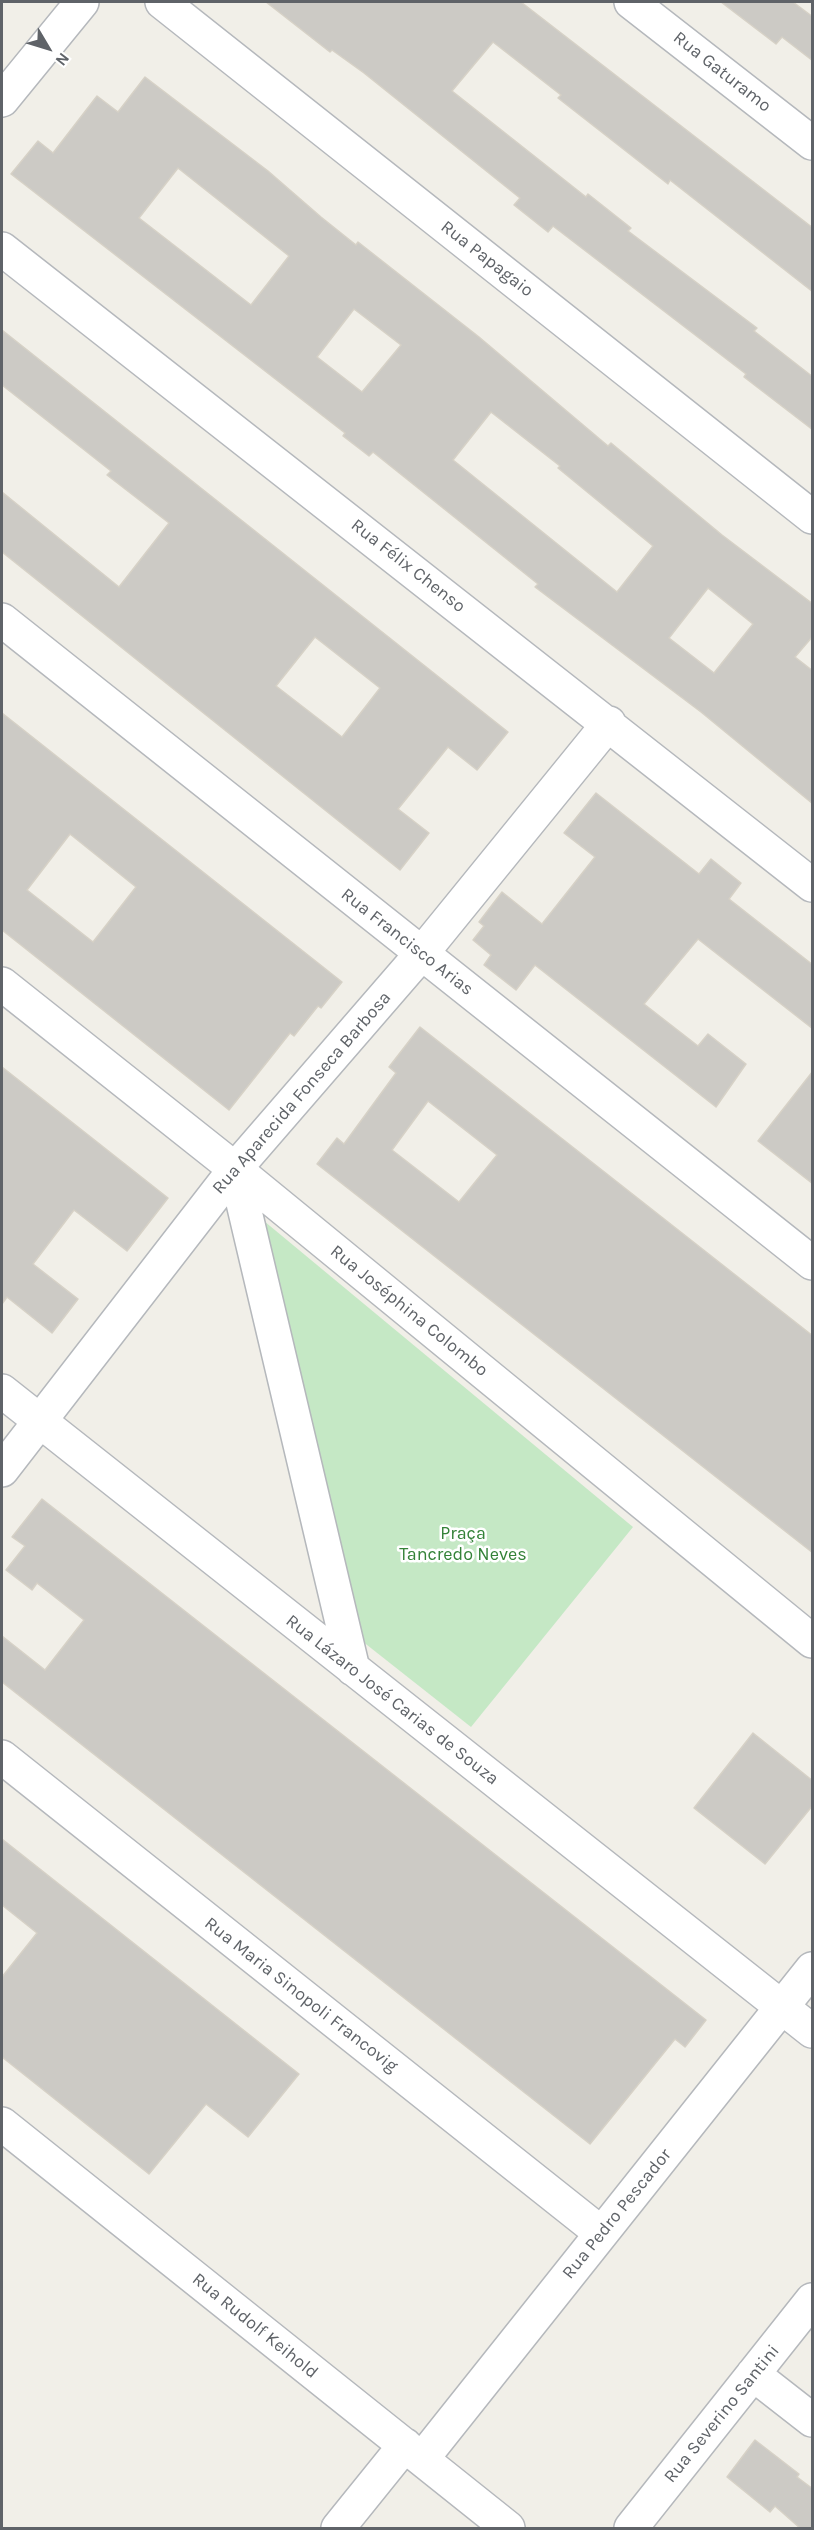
<!DOCTYPE html>
<html>
<head>
<meta charset="utf-8">
<style>
	body { margin:0 }
	#map { position:relative; width:814px; height:2530px; overflow:hidden; background:#f1efe8; font-family:Karla,sans-serif }
	canvas { display:block }
	.frame { position:absolute; inset:0; border:3px solid #5f6368; pointer-events:none }
	.north { position:absolute; left:18px; top:18px; width:60px; height:60px; -webkit-text-stroke:4px #fff; paint-order:stroke; rotate:128deg; font-size:16px; font-weight:700; line-height:24px; text-align:center; color:#5f6368 }
	.north::after { content:''; display:block; margin:auto; width:21px; height:27px; background:#5f6368; clip-path:polygon(50% 0,100% 100%,50% 72%,0 100%) }
</style>
</head>
<body>
<div id="map">
<canvas width="814" height="2530"></canvas>
<div class="frame"></div>
<div class="north">N</div>
</div>
<script>
const ctx = document.querySelector('canvas').getContext('2d');
ctx.lineJoin = 'round';
function fill(path, color) { ctx.fillStyle = color; ctx.fill(path, 'evenodd'); }
function strokePath(path, color, width, dash) { ctx.strokeStyle = color; ctx.lineWidth = width; ctx.lineCap = dash ? 'butt' : 'round'; ctx.setLineDash(dash || []); ctx.stroke(path); }
function drawText(font, color, halo, rows, align = 'center') {
  ctx.font = font + ' Karla,sans-serif'; ctx.lineWidth = 5; ctx.setLineDash([]); ctx.textBaseline = 'middle'; ctx.strokeStyle = halo; ctx.fillStyle = color; for (const [text, x, y, turn = 0] of rows) {
    ctx.save(); ctx.translate(x, y); ctx.rotate((+turn || 0) * Math.PI / 180); ctx.textAlign = isNaN(turn) ? turn : align; if (halo) ctx.strokeText(text, 0, 0); ctx.fillText(text, 0, 0); ctx.restore();
  }
}
fill(new Path2D(`
	M 264,1221 L 633,1527 L 471,1727 L 362,1641 Z`), '#c5e8c5');
const building = new Path2D(`
	M 266,2 L 521,2 L 813,228 L 813,292 L 670,180 L 668,184 L 558,98 L 561,95 L 493,42 L 452,91 L 586,197 L 588,194 L 631,228 L 628,231 L 757,328 L 754,331 L 813,377 L 813,430 L 744,377 L 746,374 L 553,226 L 548,232 L 514,205 L 520,198 L 364,73 L 332,50 L 330,52 Z
	M 721,2 L 793,2 L 813,17 L 813,61 L 782,37 L 776,44 Z
	M 145,77 L 268,171 L 321,217 L 356,245 L 358,242 L 479,337 L 608,446 L 611,443 L 722,535 L 813,604 L 813,636 L 795,657 L 813,671 L 813,804 L 701,712 L 535,587 L 538,584 L 373,452 L 369,456 L 343,436 L 345,433 L 11,174 L 38,141 L 53,153 L 97,96 L 118,112 ZM 178,168 L 289,256 L 251,305 L 139,218 ZM 354,309 L 401,345 L 362,392 L 317,357 ZM 491,412 L 560,466 L 558,468 L 653,546 L 617,592 L 453,460 ZM 708,588 L 753,624 L 714,673 L 669,638 Z
	M 2,330 L 508,732 L 477,770 L 448,747 L 398,809 L 429,833 L 400,870 L 2,552 L 2,492 L 119,587 L 169,523 L 107,475 L 111,471 L 2,385 ZM 315,637 L 380,688 L 342,737 L 276,686 Z
	M 2,713 L 342,982 L 321,1008 L 318,1006 L 294,1036 L 290,1033 L 229,1110 L 2,930 ZM 70,834 L 136,887 L 93,942 L 27,890 Z
	M 596,793 L 699,874 L 711,859 L 741,883 L 729,899 L 813,965 L 813,1029 L 698,939 L 644,1004 L 698,1046 L 708,1034 L 746,1064 L 716,1107 L 535,965 L 516,990 L 484,965 L 491,955 L 473,940 L 484,926 L 479,922 L 502,892 L 542,924 L 595,857 L 564,833 Z
	M 420,1027 L 813,1336 L 813,1553 L 317,1164 L 337,1138 L 344,1144 L 396,1073 L 389,1067 ZM 428,1101 L 497,1155 L 459,1202 L 392,1150 Z
	M 2,1067 L 168,1198 L 127,1251 L 74,1210 L 33,1264 L 78,1299 L 52,1333 L 7,1297 L 2,1304 Z
	M 813,1071 L 813,1184 L 758,1141 Z
	M 42,1499 L 706,2020 L 685,2047 L 675,2039 L 590,2144 L 2,1682 L 2,1636 L 45,1670 L 84,1620 L 37,1583 L 32,1590 L 6,1570 L 25,1546 L 12,1537 Z
	M 753,1733 L 813,1781 L 813,1805 L 765,1864 L 694,1808 Z
	M 2,1839 L 299,2074 L 248,2137 L 206,2104 L 149,2174 L 2,2057 L 2,1977 L 37,1933 L 2,1905 Z
	M 755,2440 L 799,2474 L 797,2477 L 813,2489 L 813,2529 L 801,2529 L 775,2506 L 770,2512 L 727,2477 Z`);
fill(building, '#cccac5');
strokePath(building, '#d6d1c6', 1.5);
const minor = new Path2D(`
	M 162,2 L 812,517
	M 631,2 L 812,143
	M 2,100 L 82,2
	M 2,249 L 812,885
	M 2,620 L 812,1263
	M 2,984 L 235,1169 L 812,1641
	M 235,1169 L 353,1669
	M 2,1391 L 812,2031
	M 2,1470 L 235,1169 L 422,953 L 609,723
	M 2,1757 L 601,2233
	M 2,2124 L 508,2528
	M 753,2374 L 812,2420
	M 422,2459 L 812,1969
	M 338,2528 L 405,2445
	M 631,2528 L 812,2300`);
strokePath(minor, '#b5b8bc', 36);
strokePath(minor, '#fff', 33);
drawText('18px', '#5f6368', '#fff', [
	["Rua Gaturamo",722,72,38],
	["Rua Papagaio",487,259,38],
	["Rua Félix Chenso",408,566,38],
	["Rua Francisco Arias",407,942,38],
	["Rua Aparecida Fonseca Barbosa",302,1093,-49],
	["Rua Joséphina Colombo",409,1311,39],
	["Rua Lázaro José Carias de Souza",392,1700,38],
	["Rua Maria Sinopoli Francovig",301,1995,38],
	["Rua Pedro Pescador",617,2214,-51],
	["Rua Rudolf Keihold",255,2326,39],
	["Rua Severino Santini",722,2414,-51]
]);
drawText('18px', '#348238', '#fff', [
	["Praça",463,1534],
	["Tancredo Neves",463,1555]
]);
</script>
</body>
</html>
